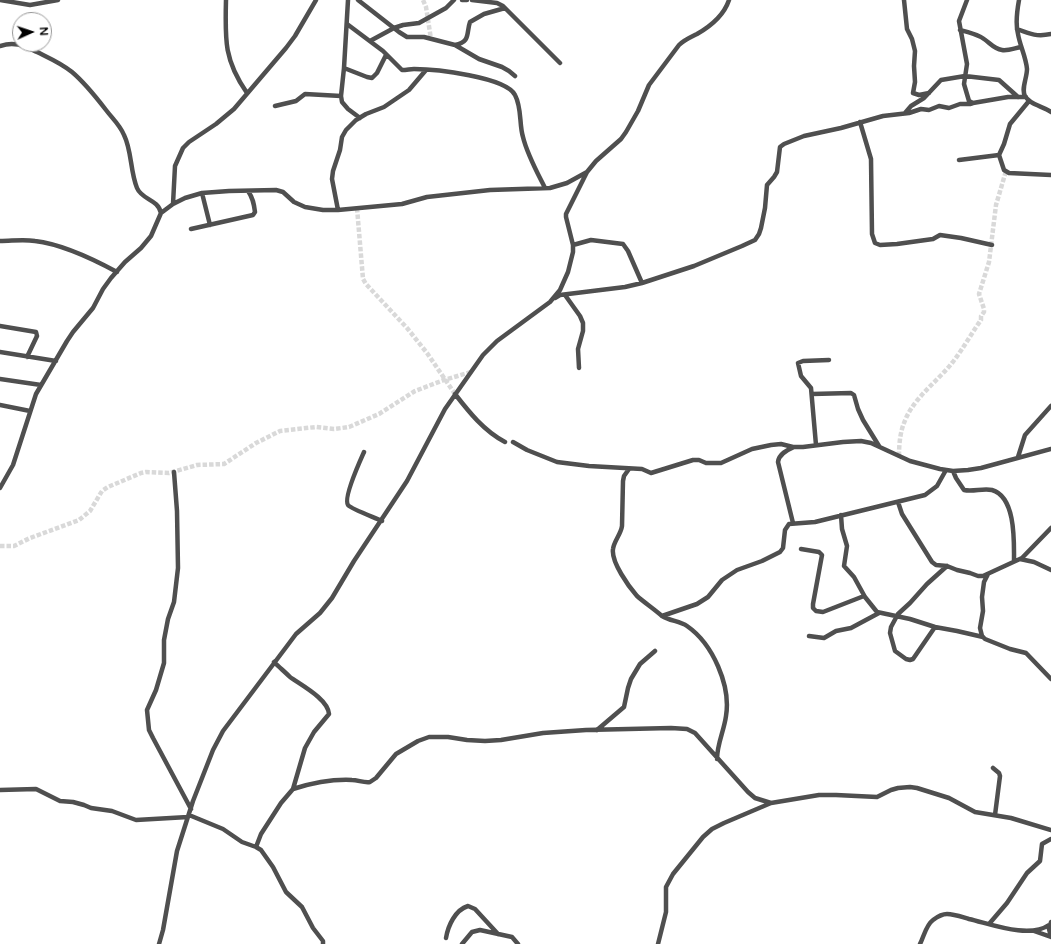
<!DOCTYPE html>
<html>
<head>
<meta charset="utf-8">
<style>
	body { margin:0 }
	#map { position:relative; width:1051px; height:944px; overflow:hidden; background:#fff; font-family:"Varela Round",sans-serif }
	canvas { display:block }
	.north { position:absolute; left:12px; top:12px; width:40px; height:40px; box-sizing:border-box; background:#fff; border:1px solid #999; border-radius:50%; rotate:87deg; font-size:11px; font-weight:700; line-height:16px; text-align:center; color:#000 }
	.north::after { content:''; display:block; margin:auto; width:14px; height:18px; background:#000; clip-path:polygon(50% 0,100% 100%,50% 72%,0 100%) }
</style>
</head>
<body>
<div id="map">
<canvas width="1051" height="944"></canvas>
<div class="north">N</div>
</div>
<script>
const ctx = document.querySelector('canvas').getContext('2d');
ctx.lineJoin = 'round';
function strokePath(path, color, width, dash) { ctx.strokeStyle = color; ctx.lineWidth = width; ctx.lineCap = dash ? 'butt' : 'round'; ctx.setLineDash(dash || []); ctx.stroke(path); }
strokePath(new Path2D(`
	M 423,0 L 426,7 L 431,39
	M 357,208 L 363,279 L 366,284 L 407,328 L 427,353 L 455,394
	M 899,456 C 899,445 900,433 904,423 C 913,398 936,383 952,363 C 963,349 971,334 981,320 L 981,316 L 984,312 L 984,309 L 979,294 L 989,262 L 996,205 L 1006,171
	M 0,546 L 14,546 L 30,538 L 79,520 L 90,511 L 102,491 L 108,487 L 141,473 L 146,472 L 169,473 L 197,465 L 224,464 L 256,443 L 280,431 L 316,427 L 334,429 L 349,427 L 379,414 L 415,391 L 444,380 L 471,372`), '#d9d9d9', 4.5, [4.5, 2]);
strokePath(new Path2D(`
	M 0,0 L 30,5 L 58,0
	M 226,0 C 225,40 224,60 247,93
	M 348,0 L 344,68 L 341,96 L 342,102 L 348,109 L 360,118
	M 358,0 L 399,32 L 407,37 L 424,37 L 455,45 L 479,59 L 502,67 L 509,71 L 515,76
	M 462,0 L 467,0
	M 472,0 L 497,3 L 503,6 L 560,63
	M 904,0 L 907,29 L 912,39 L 915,51 L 914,66 L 915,82 L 913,93 L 919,95 L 929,93
	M 967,0 L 959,21 L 967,64 L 964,84 L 969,101 L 973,103 L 1008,97 L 1026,97
	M 1019,0 C 1017,11 1015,23 1018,34 C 1020,46 1026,57 1027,69 C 1027,78 1021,89 1025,96 C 1030,105 1043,106 1051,112
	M 347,24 L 383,51 L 402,70 C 407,70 410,69 414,69 C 435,69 506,77 515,95 C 522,108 519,124 523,137 C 527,154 537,172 545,188
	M 1017,29 C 1030,34 1037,37 1051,34
	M 960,30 C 968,32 977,34 984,39 C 990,43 994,49 1002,50 C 1008,51 1015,48 1021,47
	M 370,41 L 394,28 L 403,25 L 419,23 L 446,8 L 454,0
	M 455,45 C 471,42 466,33 470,22 L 484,14 L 505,8
	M 0,46 C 15,41 24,46 37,52 C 49,58 61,63 72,72 C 85,83 96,97 106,110 C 112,118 120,125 124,135 C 132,151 130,171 137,188 C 142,200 158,199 161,213 L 151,236 L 141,248 L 125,262 L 111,278 L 103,289 L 93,308 L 73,332 L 67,341 L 36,394 L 13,465 L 0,488
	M 344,68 L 367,77 L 372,78 L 377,73 L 386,55
	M 275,106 L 296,101 L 305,94 L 341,96
	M 905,113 L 911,106 L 924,98 L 941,80 L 965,76 L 999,80 L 1018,97
	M 860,122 L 871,159 L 872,234 L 875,243 L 880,245 L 897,244 L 933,239 L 940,235 L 961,238 L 992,245
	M 999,155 L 1004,170 L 1009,173 L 1051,175
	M 959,160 L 999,155 L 1004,144 L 1010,124 L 1029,101
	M 202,193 L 210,225
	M 173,204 L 175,166 L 183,148 L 189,142 L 216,124 L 234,109 L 286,48 L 295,36 L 316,0
	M 338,210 L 332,179 L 333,171 L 340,150 L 342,137 L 346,130 L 356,120 L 366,114 L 384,107 L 409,90 L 426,70
	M 161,213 L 173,204 L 185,198 L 202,193 L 229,191 L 276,190 L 283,192 L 294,202 L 305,207 L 323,210 L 338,210 L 402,204 L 427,197 L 490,190 L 550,188 L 567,183 L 587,172
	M 191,229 L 253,215 L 255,212 C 254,204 253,198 248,191
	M 0,241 C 12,241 23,239 35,241 C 61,244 93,259 117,272
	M 573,245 L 591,240 L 623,244 L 628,251 L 642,283
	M 565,295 L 580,316 L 583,323 L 583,331 L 578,349 L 579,368
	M 555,298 L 560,295 L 625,287 L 642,283 L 694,266 L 742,246 L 755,240 L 759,234 L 761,228 L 765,208 L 767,185 L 774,177 L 777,172 L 780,147 L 784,144 L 804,136 L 841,128 L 883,116 L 909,113 L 921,109 L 929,110 L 939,106 L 949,108 L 960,104 L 970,104 L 973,103
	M 0,326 L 36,332 L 37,336 L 27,357
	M 0,352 L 56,361
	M 0,379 L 41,385
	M 455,394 C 469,412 484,431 505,442
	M 812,394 L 851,393 L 854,395 L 858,409 L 863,420 L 879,446
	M 0,405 L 30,411
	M 513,442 L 527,450 L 557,462 L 589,466 L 642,469 L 651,473 L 693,460 L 699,460 L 706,463 L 721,463 L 752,449 L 771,445 L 781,444 L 793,447 L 803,447 L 843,442 L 861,441 L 871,443 L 910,461 L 940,469 L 953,471 L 968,470 L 981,468 L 1051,449
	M 816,445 L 811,388 L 801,376 L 798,363 L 803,361 L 829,360
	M 364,452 C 360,461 343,498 348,505 C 351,509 376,518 382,521
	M 1018,457 L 1025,435 L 1051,406
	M 629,469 L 624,476 L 623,481 L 622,526 C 621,534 614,541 613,549 C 611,562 629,587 637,596 C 645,603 654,609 662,616 C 670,621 680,621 687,626 C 713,644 731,686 726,716 C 724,731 717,744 717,759
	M 953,471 L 956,478 L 964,490 C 973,492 983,488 992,490 C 1016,497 1014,542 1014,561
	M 174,472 L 177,511 L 178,568 L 174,602 L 168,619 L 164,640 L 164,663 L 156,690 L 147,710 L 149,730 L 153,738 L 191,809
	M 898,502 L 902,514 L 932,562 L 936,565 L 947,566 L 957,570 L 970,573 L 978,576 L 983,576 L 1022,558 L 1051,528
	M 841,515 L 842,529 L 847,546 L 844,566 L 854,577 L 865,597 L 877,612 L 910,619 L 935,627 L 957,631 L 983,637
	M 793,523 L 778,462 C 779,454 787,450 794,447
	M 801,549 L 819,552 L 822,555 L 813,604 L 813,608 L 816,611 L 823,612 L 864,596
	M 1020,559 L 1034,562 L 1051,570
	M 988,574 L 984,582 L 982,597 L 983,611 L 980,628 L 982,636 L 985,639 L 1010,649 L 1026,653 L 1051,679
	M 662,616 L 697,604 L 708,597 L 722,580 L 737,570 L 762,561 L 780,552 L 783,548 L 785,530 L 789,524 L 815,522 L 925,495 L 937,486 L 946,470
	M 935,627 L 913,659 L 910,660 L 906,659 L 895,651 L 890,633 L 891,627 L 898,614 L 910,603 L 927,584 L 947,566
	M 809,636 L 824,638 L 836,631 L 851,628 L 879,613
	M 597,730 L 624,707 L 628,688 L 631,679 L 640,664 L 655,651
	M 993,768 L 999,773 L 1000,776 L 995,815
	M 293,789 C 312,783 332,779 352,780 C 358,780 364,783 370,782 L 376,778 L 396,754 L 418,741 L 429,737 L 448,737 L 467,740 L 485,741 L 501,740 L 543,733 L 586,730 L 671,728 L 687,729 L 695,733 L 748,792 L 755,798 L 771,803
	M 0,790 L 36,789 L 60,801 L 73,802 L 84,805 L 91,808 L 112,811 L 136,820 L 188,817
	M 189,815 L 223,829 L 242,842 L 256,847 L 261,850 L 273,867 L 286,892 L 302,907 L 313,928 L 323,941 L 323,944
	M 256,847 L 261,834 L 281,803 L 293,789 L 305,748 L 314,732 L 329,714 C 328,699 301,685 290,677 C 285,672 279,667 274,662
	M 1051,922 L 1049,929 L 1051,937
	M 989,924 L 1007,903 L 1027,873 L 1040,861 L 1042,844 L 1051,839
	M 1034,931 L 1051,937
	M 446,938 C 448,926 455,910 468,906 L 475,909 L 498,934
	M 159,944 L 163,930 L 177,851 L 193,801 L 213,750 L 223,731 L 287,646 L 296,634 L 320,613 L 332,598 L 354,561 L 407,481 L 445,409 L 483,355 L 497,341 L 550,302 L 560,290 L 568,272 L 573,252 L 573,245 L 566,217 L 566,214 L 587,172 L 596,161 L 621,139 L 626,132 L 638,111 L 649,85 L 679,45 C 684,40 691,37 697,34 C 711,26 724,15 729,0
	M 462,944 L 472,932 L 480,930 L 512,937 L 518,944
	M 658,944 L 666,912 L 666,887 L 673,874 L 703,837 L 712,829 L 724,823 L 771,803 L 819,795 L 836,795 L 877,797 L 891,790 L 898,788 L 910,787 L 917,788 L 949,798 L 975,812 L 1011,818 L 1051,830
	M 920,944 C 924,936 926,925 933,920 C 937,917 942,914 947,914 C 954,914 962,917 969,919 C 991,924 1029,939 1049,925`), '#4f4f4f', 4.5);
</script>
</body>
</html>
